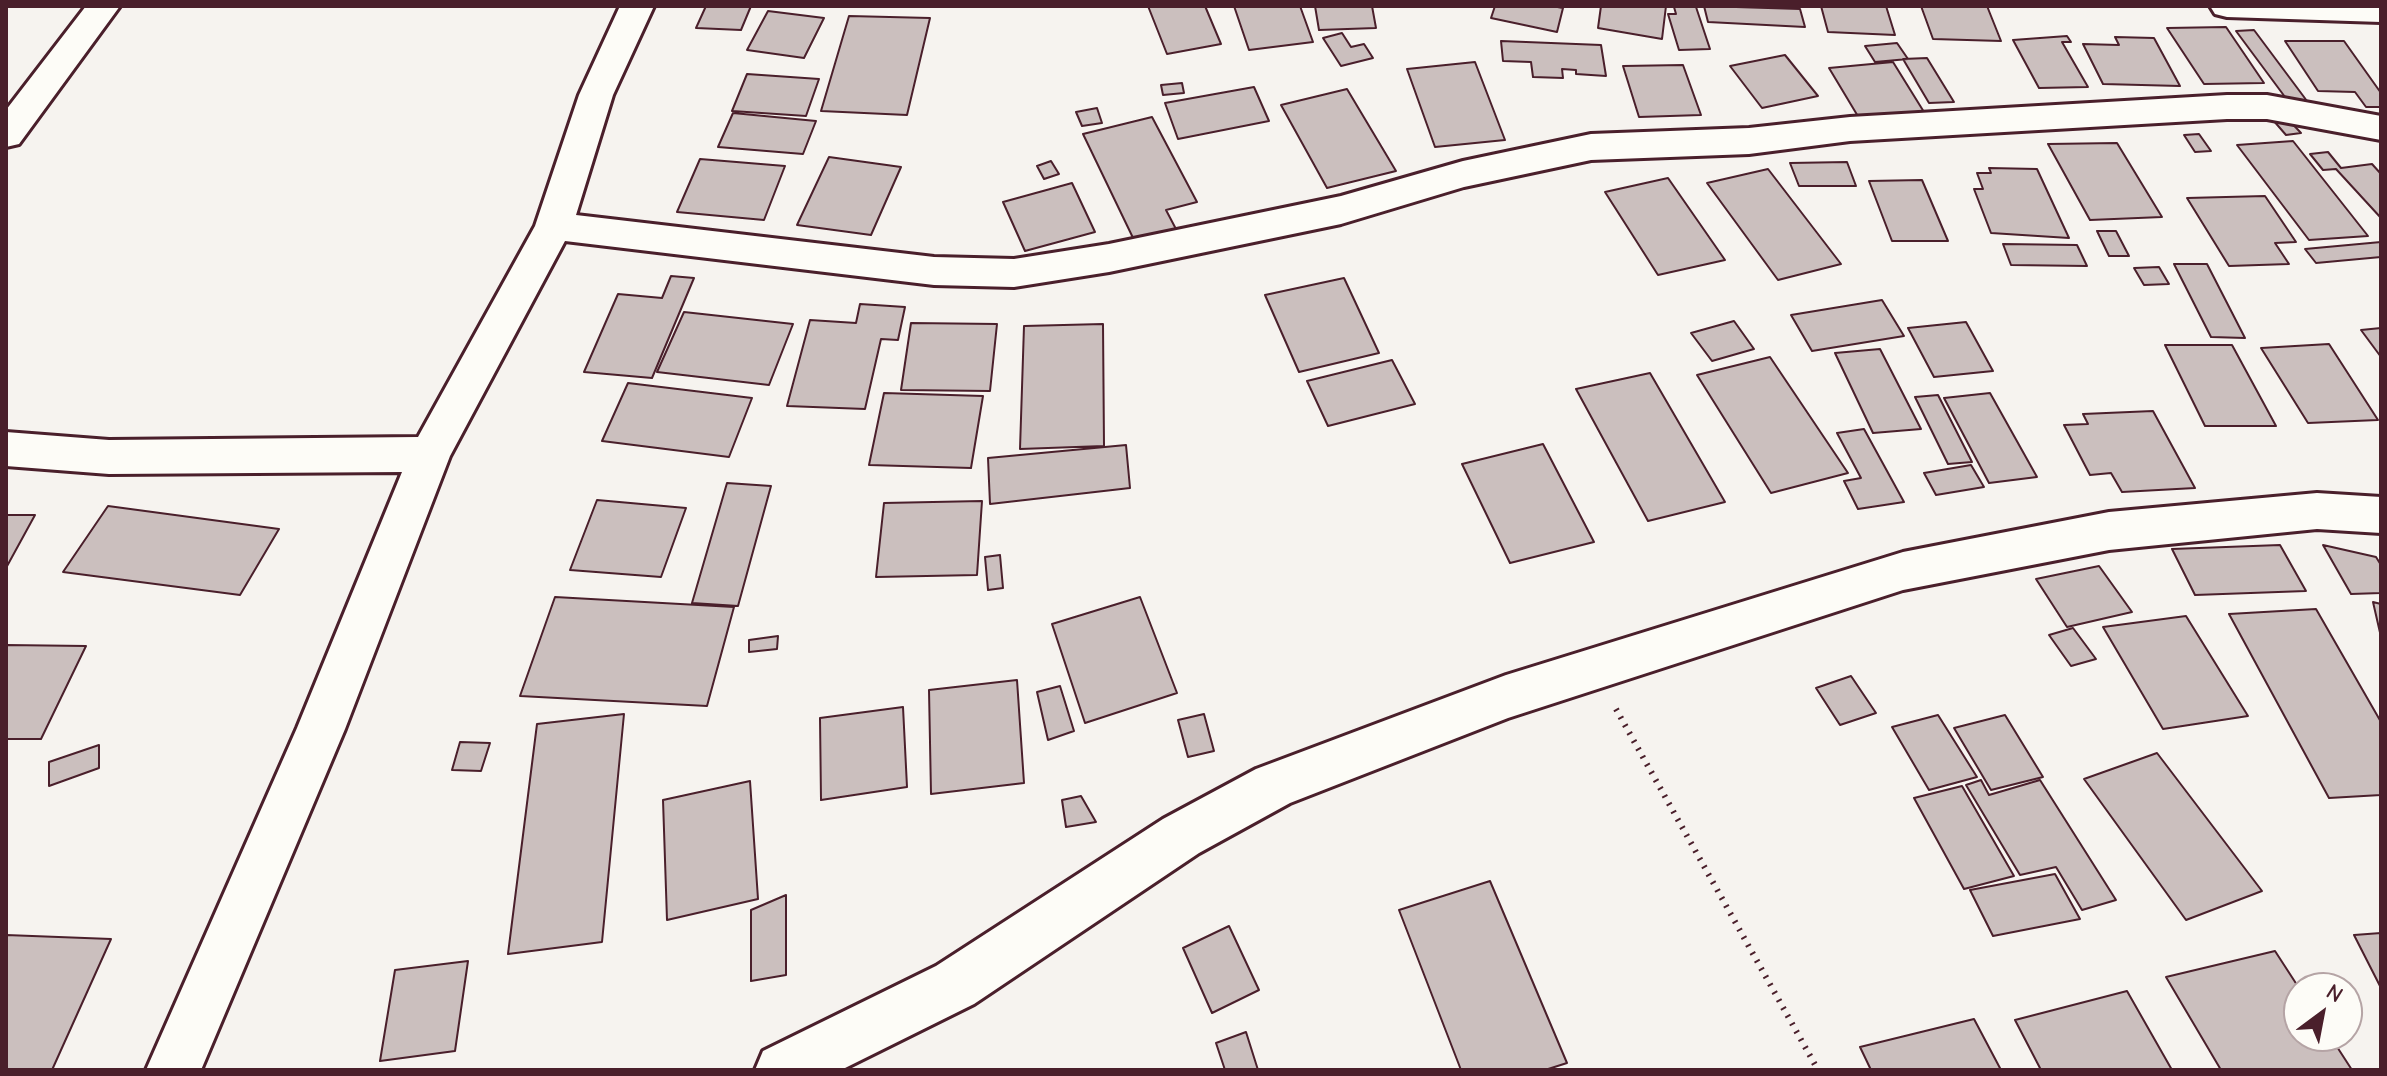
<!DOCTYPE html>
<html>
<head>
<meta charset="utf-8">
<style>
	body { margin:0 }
	#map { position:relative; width:2387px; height:1076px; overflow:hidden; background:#f6f3ef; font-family:"Comic Neue",sans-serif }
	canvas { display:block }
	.frame { position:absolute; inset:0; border:8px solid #4a1f2b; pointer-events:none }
	.north { position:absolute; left:2283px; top:972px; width:80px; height:80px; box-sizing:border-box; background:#fdfcf7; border:2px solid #b5a4a5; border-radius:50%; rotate:32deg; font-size:22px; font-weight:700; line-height:32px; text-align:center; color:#4a1f2b }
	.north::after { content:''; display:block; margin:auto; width:28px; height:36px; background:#4a1f2b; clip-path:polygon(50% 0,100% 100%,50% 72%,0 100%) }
</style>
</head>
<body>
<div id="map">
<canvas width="2387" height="1076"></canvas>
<div class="frame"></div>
<div class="north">N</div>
</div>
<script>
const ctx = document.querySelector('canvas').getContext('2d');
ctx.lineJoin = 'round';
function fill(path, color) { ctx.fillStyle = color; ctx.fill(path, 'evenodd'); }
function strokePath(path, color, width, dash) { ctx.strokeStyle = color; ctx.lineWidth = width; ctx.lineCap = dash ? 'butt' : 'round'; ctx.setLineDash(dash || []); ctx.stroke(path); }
const building = new Path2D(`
	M 706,6 L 751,6 L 741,30 L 696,28 Z
	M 1148,6 L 1205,6 L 1221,44 L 1167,54 Z
	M 1234,6 L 1300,6 L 1313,42 L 1249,50 Z
	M 1315,6 L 1372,6 L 1376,28 L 1319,30 Z
	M 1495,6 L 1552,6 L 1563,8 L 1557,32 L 1491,18 Z
	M 1601,6 L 1666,6 L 1662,39 L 1598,28 Z
	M 1704,6 L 1800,9 L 1805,27 L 1708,22 Z
	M 1821,6 L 1886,6 L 1895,35 L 1828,32 Z
	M 1921,6 L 1987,6 L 2001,41 L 1933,39 Z
	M 1674,7 L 1696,7 L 1710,49 L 1679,50 L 1668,14 L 1676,14 Z
	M 768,11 L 824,18 L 804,58 L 747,50 Z
	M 849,16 L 930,18 L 907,115 L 821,111 Z
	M 2226,27 L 2264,83 L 2204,84 L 2167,28 Z
	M 2254,30 L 2307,101 L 2288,101 L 2236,31 Z
	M 1342,33 L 1351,47 L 1364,44 L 1373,58 L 1341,66 L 1323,38 Z
	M 2067,36 L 2071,42 L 2062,42 L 2088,87 L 2039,88 L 2013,40 Z
	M 2115,37 L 2154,38 L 2180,86 L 2103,84 L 2083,44 L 2119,45 Z
	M 1501,41 L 1601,45 L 1606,76 L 1576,74 L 1576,70 L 1562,69 L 1563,78 L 1533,77 L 1531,62 L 1503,61 Z
	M 2285,41 L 2344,41 L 2381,93 L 2381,107 L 2366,107 L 2355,92 L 2318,91 Z
	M 1897,43 L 1908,59 L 1875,62 L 1865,46 Z
	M 1785,55 L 1818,96 L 1762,108 L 1730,66 Z
	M 1927,58 L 1954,102 L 1929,103 L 1903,59 Z
	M 1475,62 L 1505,140 L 1435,147 L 1407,69 Z
	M 1893,62 L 1924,112 L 1859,118 L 1829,68 Z
	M 1683,65 L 1701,115 L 1639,117 L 1623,66 Z
	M 747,74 L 819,79 L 806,116 L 732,111 Z
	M 1182,83 L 1184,93 L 1163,95 L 1161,85 Z
	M 1254,87 L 1269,121 L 1178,139 L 1165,103 Z
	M 1347,89 L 1396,171 L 1327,188 L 1281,105 Z
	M 1097,108 L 1102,123 L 1082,126 L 1076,112 Z
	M 733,113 L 816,121 L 803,154 L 718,147 Z
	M 1152,117 L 1197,202 L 1166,210 L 1177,231 L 1135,242 L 1083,134 Z
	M 2287,118 L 2301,133 L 2286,135 L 2273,120 Z
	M 2199,134 L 2211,151 L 2195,152 L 2184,135 Z
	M 2293,141 L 2368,236 L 2309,240 L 2237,145 Z
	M 2117,143 L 2162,217 L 2090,220 L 2048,144 Z
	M 2328,152 L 2341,168 L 2372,164 L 2381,174 L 2381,218 L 2336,169 L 2323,170 L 2310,154 Z
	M 829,157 L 901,167 L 871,235 L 797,225 Z
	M 700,159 L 785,166 L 764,220 L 677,212 Z
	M 1051,161 L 1059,174 L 1044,179 L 1037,166 Z
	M 1847,162 L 1856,186 L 1799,186 L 1790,163 Z
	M 1989,168 L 2037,169 L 2069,238 L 1991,233 L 1974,189 L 1983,189 L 1977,173 L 1991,173 Z
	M 1768,169 L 1841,264 L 1778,280 L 1707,183 Z
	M 1668,178 L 1725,260 L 1658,275 L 1605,192 Z
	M 1922,180 L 1948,241 L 1892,241 L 1869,181 Z
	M 1072,183 L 1095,232 L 1025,251 L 1003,202 Z
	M 2265,196 L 2296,242 L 2275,243 L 2289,264 L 2229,266 L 2187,198 Z
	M 2097,231 L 2116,231 L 2129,256 L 2109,256 Z
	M 2381,242 L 2381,257 L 2316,263 L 2305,249 Z
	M 2003,244 L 2077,245 L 2087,266 L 2011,265 Z
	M 2174,264 L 2207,264 L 2245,338 L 2211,337 Z
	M 2159,267 L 2169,284 L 2144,285 L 2134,268 Z
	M 671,276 L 694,278 L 652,378 L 584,372 L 618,294 L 662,298 Z
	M 1344,278 L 1379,353 L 1299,372 L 1265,295 Z
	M 1882,300 L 1904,336 L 1812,351 L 1791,315 Z
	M 860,304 L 905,307 L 898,340 L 881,339 L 865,409 L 787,406 L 810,320 L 856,323 Z
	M 684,312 L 793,324 L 769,385 L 657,372 Z
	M 1734,321 L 1754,349 L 1712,361 L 1691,333 Z
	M 1966,322 L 1993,371 L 1934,377 L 1908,328 Z
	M 911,323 L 997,324 L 990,391 L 901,390 Z
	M 1103,324 L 1104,446 L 1020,449 L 1024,326 Z
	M 2381,328 L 2381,357 L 2361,330 Z
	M 2329,344 L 2378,420 L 2308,423 L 2261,348 Z
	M 2165,345 L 2232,345 L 2276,426 L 2205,426 Z
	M 1880,349 L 1921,429 L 1873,433 L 1835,353 Z
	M 1770,357 L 1848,473 L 1771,493 L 1697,375 Z
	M 1392,360 L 1415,404 L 1328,426 L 1307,381 Z
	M 1650,373 L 1725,502 L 1648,521 L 1576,389 Z
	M 628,383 L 752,398 L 729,457 L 602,441 Z
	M 884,393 L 983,396 L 971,468 L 869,465 Z
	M 1990,393 L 2037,477 L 1989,483 L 1944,398 Z
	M 1938,395 L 1972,462 L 1948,464 L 1915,397 Z
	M 2153,411 L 2195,488 L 2122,492 L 2111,473 L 2090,475 L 2064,425 L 2088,424 L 2083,414 Z
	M 1864,429 L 1904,502 L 1858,509 L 1844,481 L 1861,478 L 1837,433 Z
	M 1543,444 L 1594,542 L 1510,563 L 1462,464 Z
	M 1126,445 L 1130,488 L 990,504 L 988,458 Z
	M 1971,465 L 1984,487 L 1936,495 L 1924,473 Z
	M 727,483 L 771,486 L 738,606 L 692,603 Z
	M 597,500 L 686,508 L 661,577 L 570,570 Z
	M 982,501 L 977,575 L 876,577 L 884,503 Z
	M 108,506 L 279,529 L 240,595 L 63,572 Z
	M 6,515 L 35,515 L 6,568 Z
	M 2280,545 L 2306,591 L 2195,595 L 2172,549 Z
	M 2323,545 L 2376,557 L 2381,565 L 2381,593 L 2351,594 Z
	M 1000,555 L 1003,588 L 988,590 L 985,557 Z
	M 2099,566 L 2132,612 L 2067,627 L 2036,579 Z
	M 555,597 L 734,607 L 707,706 L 520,696 Z
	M 1140,597 L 1177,693 L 1085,723 L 1052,624 Z
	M 2373,602 L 2381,604 L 2381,637 Z
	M 2316,609 L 2381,722 L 2381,795 L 2329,798 L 2229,614 Z
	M 2186,616 L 2248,716 L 2163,729 L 2103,627 Z
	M 2073,628 L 2096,659 L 2071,666 L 2049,635 Z
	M 778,636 L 777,649 L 749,652 L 749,640 Z
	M 6,645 L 86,646 L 41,739 L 6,739 Z
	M 1851,676 L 1876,713 L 1840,725 L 1816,688 Z
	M 1017,680 L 1024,783 L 931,794 L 929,690 Z
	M 1060,686 L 1074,731 L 1048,740 L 1037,692 Z
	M 903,707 L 907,787 L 821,800 L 820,718 Z
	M 624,714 L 602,942 L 508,954 L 537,724 Z
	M 1204,714 L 1214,751 L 1188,757 L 1178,720 Z
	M 1938,715 L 1977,777 L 1929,790 L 1892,727 Z
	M 2005,715 L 2043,777 L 1991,790 L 1954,728 Z
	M 460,742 L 490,743 L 481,771 L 452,770 Z
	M 99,745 L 99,768 L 49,786 L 49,762 Z
	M 2157,753 L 2262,891 L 2186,920 L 2084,779 Z
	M 1981,780 L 1989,795 L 2040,780 L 2116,900 L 2082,910 L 2056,867 L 2020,875 L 1966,785 Z
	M 750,781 L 758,899 L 667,920 L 663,800 Z
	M 1962,786 L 2014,876 L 1964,889 L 1914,798 Z
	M 1081,796 L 1096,822 L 1066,827 L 1062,800 Z
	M 2055,874 L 2080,919 L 1993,936 L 1970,890 Z
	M 1490,881 L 1567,1063 L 1545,1070 L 1461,1070 L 1399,910 Z
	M 786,895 L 786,975 L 751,981 L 751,910 Z
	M 1229,926 L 1259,990 L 1212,1013 L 1183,948 Z
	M 2381,933 L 2381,988 L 2354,935 Z
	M 6,935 L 111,939 L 52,1070 L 6,1070 Z
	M 2275,951 L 2299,988 L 2299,1036 L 2330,1036 L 2352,1070 L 2221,1070 L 2166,977 Z
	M 468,961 L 455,1051 L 380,1061 L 395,970 Z
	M 2127,991 L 2172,1070 L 2041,1070 L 2015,1020 Z
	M 1974,1019 L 2001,1070 L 1871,1070 L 1860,1047 Z
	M 1246,1032 L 1258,1070 L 1225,1070 L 1216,1043 Z`);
fill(building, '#cbbfbe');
strokePath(building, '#4a1f2b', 2);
const minor = new Path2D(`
	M 86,6 L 120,6 L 19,144 L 6,147 L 6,110 Z
	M 620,6 L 654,6 L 613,95 L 576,215 L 934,257 L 1014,259 L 1109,244 L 1341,196 L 1463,161 L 1591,134 L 1749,128 L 1850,117 L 2227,95 L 2267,95 L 2381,116 L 2381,140 L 2267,119 L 2227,119 L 1850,141 L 1749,154 L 1591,160 L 1464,187 L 1341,224 L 1109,272 L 1014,287 L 934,285 L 565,241 L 450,456 L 345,729 L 201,1070 L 146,1070 L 297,728 L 402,472 L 109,474 L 6,466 L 6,432 L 109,440 L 418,437 L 535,226 L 579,95 Z
	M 2210,6 L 2381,6 L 2381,22 L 2227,17 L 2215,14 Z
	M 2317,493 L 2381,497 L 2381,533 L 2317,529 L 2109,550 L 1903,590 L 1508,718 L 1290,803 L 1199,853 L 974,1004 L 841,1070 L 755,1070 L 763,1051 L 936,966 L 1163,819 L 1256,769 L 1506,675 L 1903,552 L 2109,512 Z`);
strokePath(minor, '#4a1f2b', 6);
strokePath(new Path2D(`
	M 1616,709 L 1818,1070`), '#4a1f2b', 6, [2, 7]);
fill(minor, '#fdfcf7');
</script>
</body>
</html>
